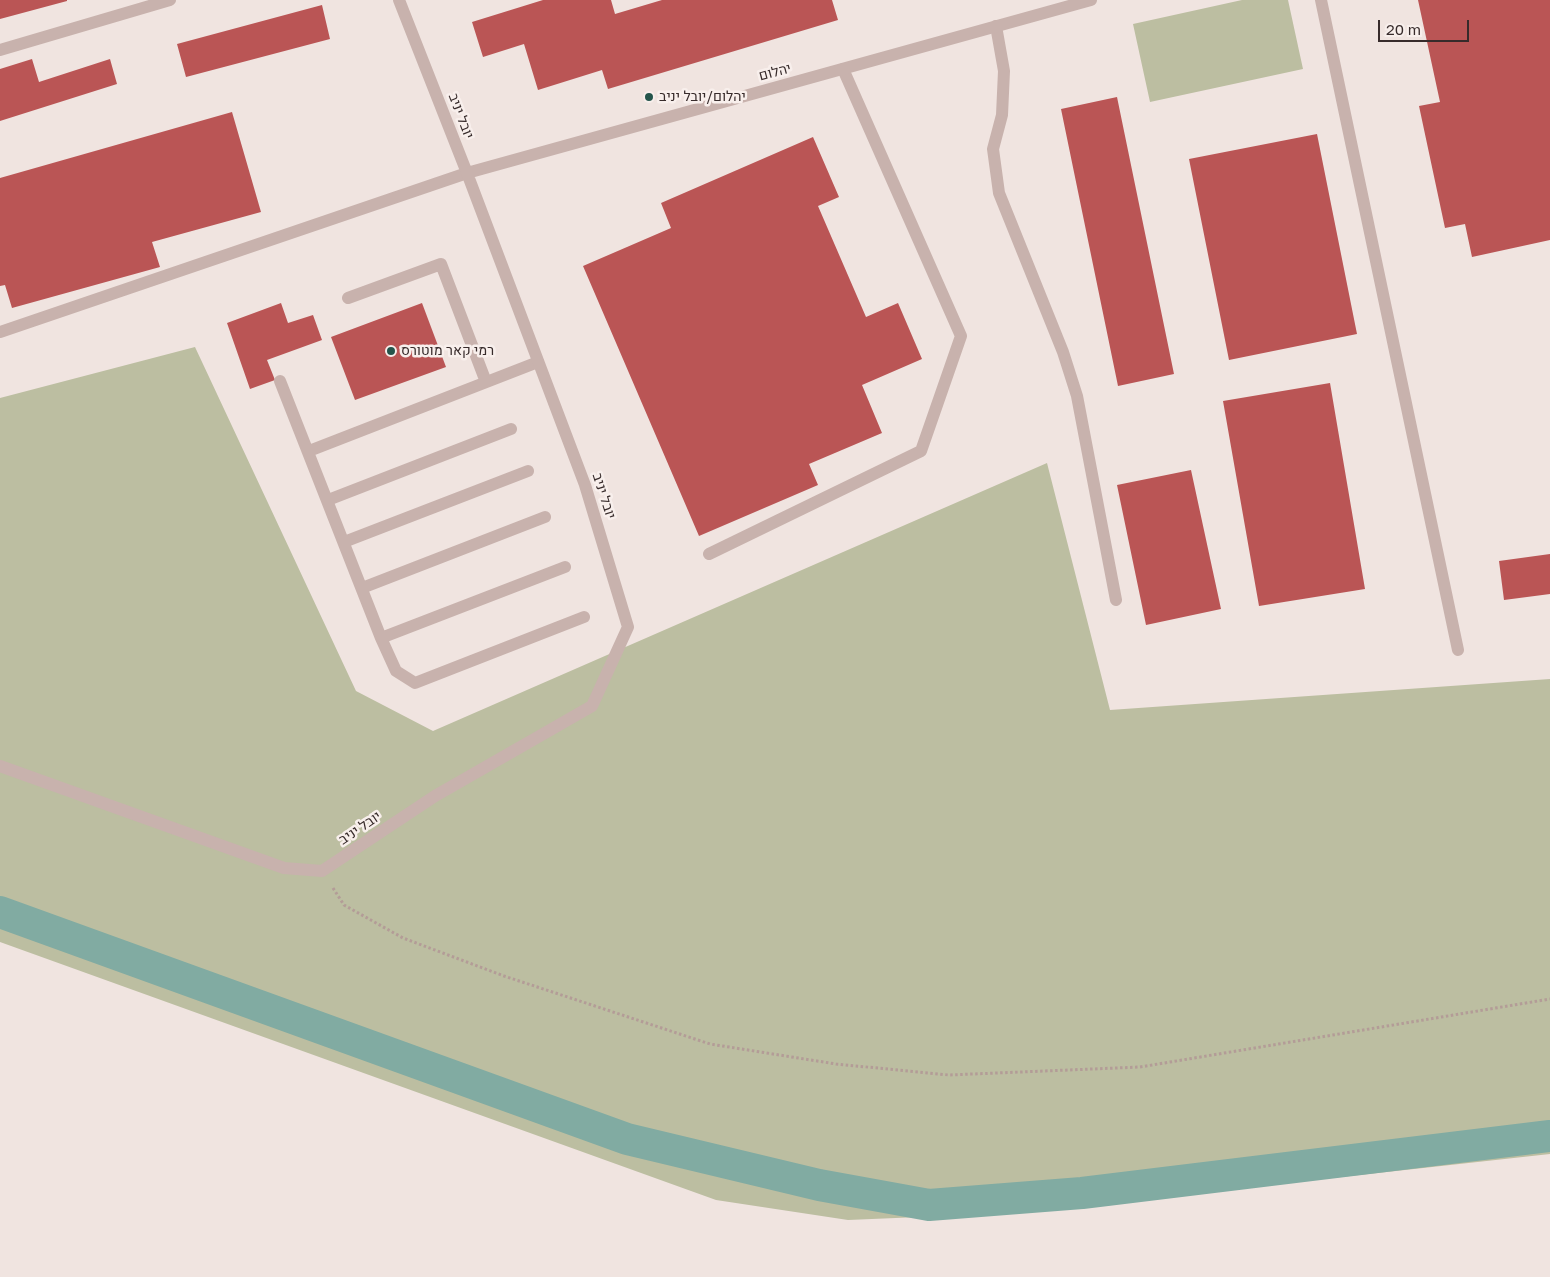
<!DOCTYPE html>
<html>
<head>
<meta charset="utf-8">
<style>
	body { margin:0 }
	#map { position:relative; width:1550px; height:1277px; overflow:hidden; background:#f0e4e0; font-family:"Golos Text",sans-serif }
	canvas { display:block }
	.scale { position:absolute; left:1378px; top:20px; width:91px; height:22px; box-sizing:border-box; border:2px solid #372b2b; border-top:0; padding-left:6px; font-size:15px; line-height:18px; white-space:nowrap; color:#372b2b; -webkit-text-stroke:4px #f8efec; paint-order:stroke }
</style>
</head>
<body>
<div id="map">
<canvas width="1550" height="1277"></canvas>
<div class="scale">20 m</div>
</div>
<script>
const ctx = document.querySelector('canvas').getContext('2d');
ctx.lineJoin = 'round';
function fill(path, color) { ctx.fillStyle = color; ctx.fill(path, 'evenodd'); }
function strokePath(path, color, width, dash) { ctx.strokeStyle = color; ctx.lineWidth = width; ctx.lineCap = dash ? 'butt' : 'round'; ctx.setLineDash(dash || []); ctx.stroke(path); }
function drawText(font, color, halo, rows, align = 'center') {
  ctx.font = font + ' "Golos Text",Heebo,sans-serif'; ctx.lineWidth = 5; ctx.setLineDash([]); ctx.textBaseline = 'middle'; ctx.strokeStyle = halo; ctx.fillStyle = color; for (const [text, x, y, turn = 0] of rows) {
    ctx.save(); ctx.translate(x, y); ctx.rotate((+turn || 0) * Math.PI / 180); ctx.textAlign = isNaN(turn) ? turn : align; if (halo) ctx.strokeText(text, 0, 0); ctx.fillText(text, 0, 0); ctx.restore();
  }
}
fill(new Path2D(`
	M 1242,0 L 1288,0 L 1303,69 L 1150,102 L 1133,24 Z
	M 195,347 L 356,691 L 433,731 L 1047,463 L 1110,710 L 1550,679 L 1550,1154 L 1015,1213 L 848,1220 L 716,1200 L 0,942 L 0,398 Z`), '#bcbea1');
strokePath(new Path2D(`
	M 0,912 L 627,1139 L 819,1185 L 929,1205 L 1082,1193 L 1550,1136`), '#81aba2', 32);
fill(new Path2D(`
	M 0,0 L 67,0 L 67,1 L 0,19 Z
	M 543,0 L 611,0 L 615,14 L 662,0 L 832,0 L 838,20 L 608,89 L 602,70 L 538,90 L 524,44 L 483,57 L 472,22 Z
	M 1418,0 L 1550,0 L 1550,240 L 1472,257 L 1465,224 L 1445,228 L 1419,106 L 1440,102 Z
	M 322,5 L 330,39 L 186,77 L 177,44 Z
	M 32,59 L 39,82 L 110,59 L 117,84 L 0,121 L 0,69 Z
	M 1117,97 L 1174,374 L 1118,386 L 1061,109 Z
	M 232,112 L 261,212 L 152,242 L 160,267 L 12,308 L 5,285 L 0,286 L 0,178 Z
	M 1317,134 L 1357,334 L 1229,360 L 1189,159 Z
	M 813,137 L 839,197 L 818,206 L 866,317 L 898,303 L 922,359 L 862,385 L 882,433 L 809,464 L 818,485 L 699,536 L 583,266 L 671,228 L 661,203 Z
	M 281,303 L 288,323 L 313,315 L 322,340 L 267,360 L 275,380 L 250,389 L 227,323 Z
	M 422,303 L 446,367 L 355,400 L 331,337 Z
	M 1330,383 L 1365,589 L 1259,606 L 1223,401 Z
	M 1191,470 L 1221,609 L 1146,625 L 1117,485 Z
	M 1550,554 L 1550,594 L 1504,600 L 1499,561 Z`), '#ba5555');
strokePath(new Path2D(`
	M 333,888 L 344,905 L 403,938 L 504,976 L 710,1044 L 836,1064 L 949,1075 L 1140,1067 L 1550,999`), '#b39c97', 3, [2.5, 2.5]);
strokePath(new Path2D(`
	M 1321,0 L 1458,650
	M 996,26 L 1004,71 L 1002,115 L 993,149 L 999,193 L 1063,352 L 1077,396 L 1116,600
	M 0,50 L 170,0
	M 348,298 L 441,264 L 486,382
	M 0,332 L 467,173
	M 280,381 L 381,638 L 396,671 L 415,683 L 584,617
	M 309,451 L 538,362
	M 328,500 L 511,429
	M 344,542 L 528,471
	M 709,554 L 921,451 L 961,336 L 843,69
	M 362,588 L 545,517
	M 381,638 L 565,567`), '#c8b2ad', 12);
strokePath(new Path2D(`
	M 467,173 L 1091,0
	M 0,766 L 284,868 L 322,871 L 435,796 L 592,706 L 628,627 L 585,485 L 467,173 L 399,0`), '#c8b2ad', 12);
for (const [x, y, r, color] of [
	[649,97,5,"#24544b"],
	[391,351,5,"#24544b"]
]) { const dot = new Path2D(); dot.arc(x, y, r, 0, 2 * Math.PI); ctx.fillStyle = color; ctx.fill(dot); strokePath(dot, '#f8efec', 2); }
drawText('14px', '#372b2b', '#f8efec', [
	["יהלום",775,72,-15],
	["יובל יניב",461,116,69],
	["יובל יניב",604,496,72],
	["יובל יניב",360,828,-34]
]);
drawText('14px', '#372b2b', '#f8efec', [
	["יהלום/יובל יניב",659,97],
	["רמי קאר מוטורס",401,351]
], 'left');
</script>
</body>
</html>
